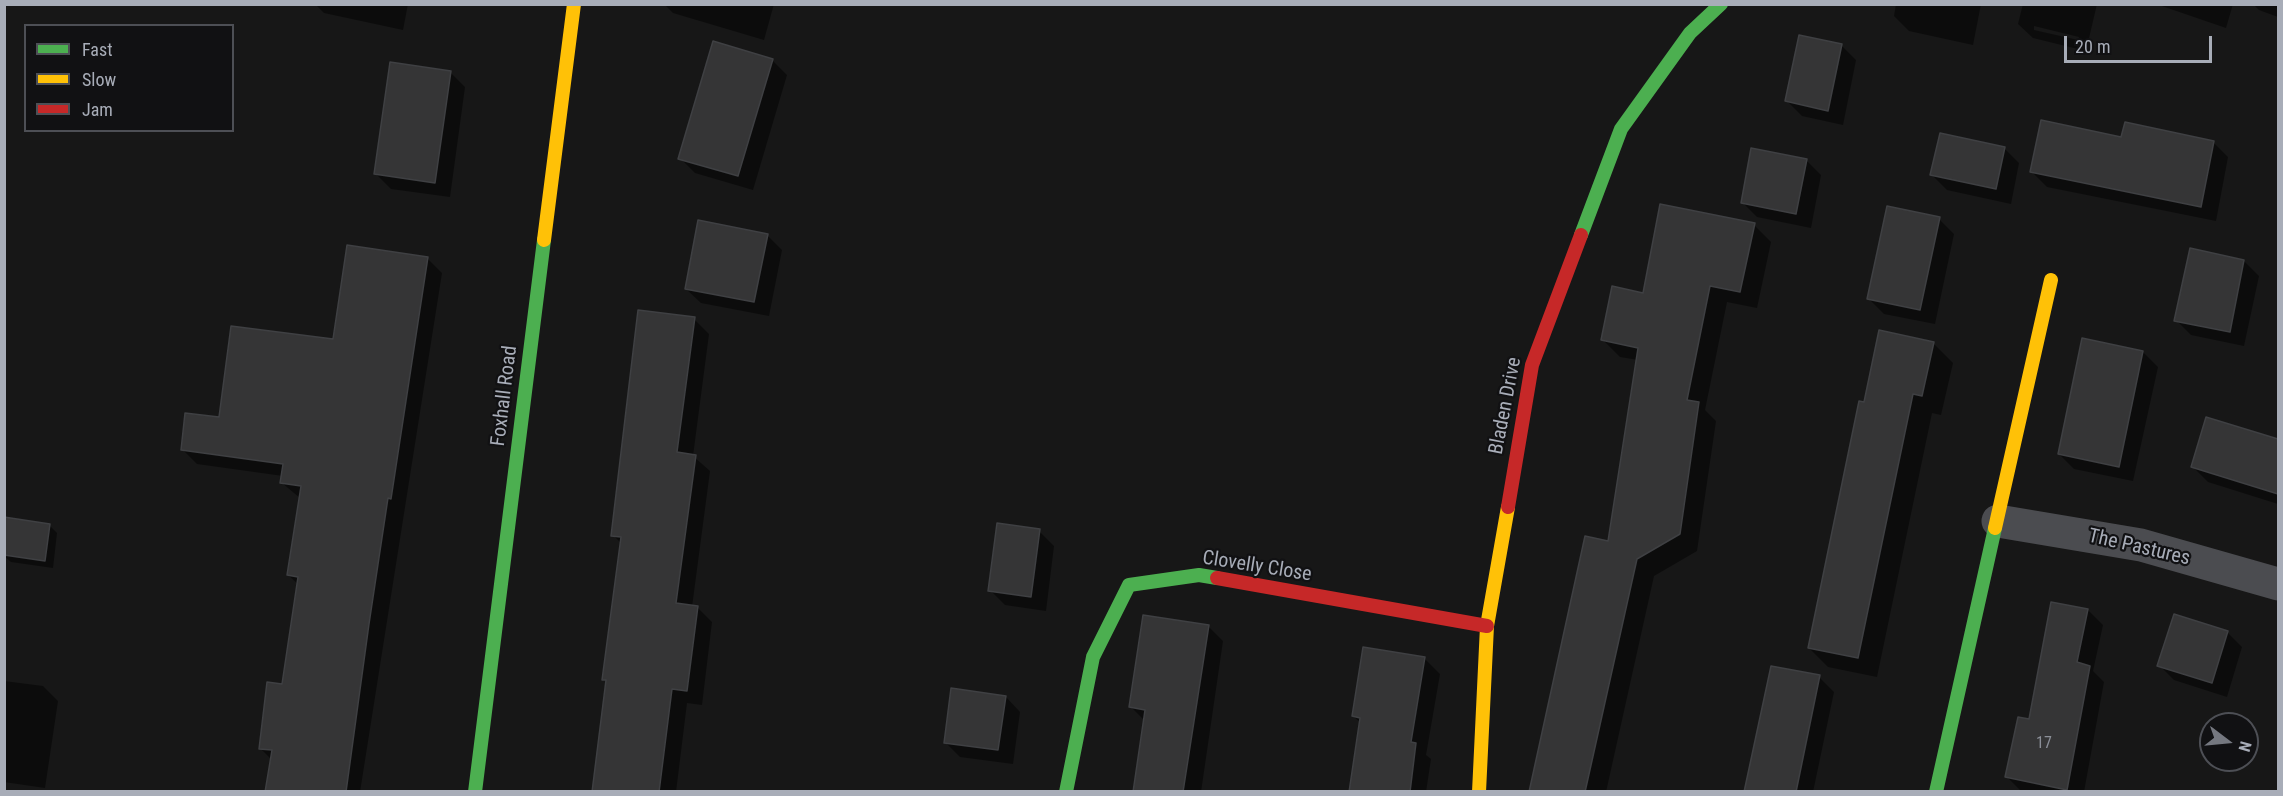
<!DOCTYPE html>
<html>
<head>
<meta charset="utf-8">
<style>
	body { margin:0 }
	#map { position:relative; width:2283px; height:796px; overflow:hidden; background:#171717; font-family:"Roboto Condensed",sans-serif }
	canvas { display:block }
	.frame { position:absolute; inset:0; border:6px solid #a8adb8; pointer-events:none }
	.legend { position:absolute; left:24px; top:24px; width:210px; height:108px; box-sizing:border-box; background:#111113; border:2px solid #4d4f55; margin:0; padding:8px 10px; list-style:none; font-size:18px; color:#a8adb8 }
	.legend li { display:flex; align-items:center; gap:12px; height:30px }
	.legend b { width:30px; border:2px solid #4d4f55 }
	.north { position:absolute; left:2199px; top:712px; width:60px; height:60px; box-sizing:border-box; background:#111113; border:2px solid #4d4f55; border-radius:50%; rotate:106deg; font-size:16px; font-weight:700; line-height:24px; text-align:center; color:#a8adb8 }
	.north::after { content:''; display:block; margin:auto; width:21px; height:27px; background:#757880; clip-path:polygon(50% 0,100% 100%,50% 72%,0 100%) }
	.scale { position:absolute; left:2064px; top:36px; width:148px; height:27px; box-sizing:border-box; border:3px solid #a8adb8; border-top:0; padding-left:8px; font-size:18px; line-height:21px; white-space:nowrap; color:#a8adb8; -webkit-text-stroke:4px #111113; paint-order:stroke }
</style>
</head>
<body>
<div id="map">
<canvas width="2283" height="796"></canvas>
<div class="frame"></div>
<ul class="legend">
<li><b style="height:8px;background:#4caf50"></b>Fast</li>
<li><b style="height:8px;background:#ffc107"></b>Slow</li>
<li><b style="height:8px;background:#c62828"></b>Jam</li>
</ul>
<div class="north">N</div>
<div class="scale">20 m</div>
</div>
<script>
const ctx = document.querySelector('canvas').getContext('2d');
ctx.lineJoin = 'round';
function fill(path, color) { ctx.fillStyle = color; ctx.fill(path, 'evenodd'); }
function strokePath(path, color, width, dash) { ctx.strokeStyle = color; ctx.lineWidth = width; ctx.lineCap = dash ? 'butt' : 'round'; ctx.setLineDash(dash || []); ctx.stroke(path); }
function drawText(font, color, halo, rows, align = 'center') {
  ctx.font = font + ' "Roboto Condensed",sans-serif'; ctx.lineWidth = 4.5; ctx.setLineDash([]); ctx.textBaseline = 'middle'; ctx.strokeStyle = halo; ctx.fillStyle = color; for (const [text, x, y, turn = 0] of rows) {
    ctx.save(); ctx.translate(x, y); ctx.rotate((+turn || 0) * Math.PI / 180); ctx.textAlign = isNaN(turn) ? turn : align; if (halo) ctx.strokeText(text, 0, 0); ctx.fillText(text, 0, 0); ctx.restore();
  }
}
fill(new Path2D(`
	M 315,4 L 408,4 L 403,30 L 324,13 Z
	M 664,4 L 774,4 L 764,40 L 673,13 Z
	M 1896,4 L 1981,4 L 1973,45 L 1909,31 L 1894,16 Z
	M 2023,4 L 2097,4 L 2086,51 L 2033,38 L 2018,24 ZM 2034,26 L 2079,37 L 2078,40 L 2034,30 Z
	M 2156,4 L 2233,4 L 2226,28 Z
	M 2253,4 L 2278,4 L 2278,17 L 2259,10 Z
	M 1841,45 L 1856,60 L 1843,125 L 1802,116 L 1787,101 Z
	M 772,60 L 787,75 L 753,190 L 695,173 L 680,158 Z
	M 450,72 L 465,87 L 450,197 L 391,189 L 376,174 Z
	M 2123,139 L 2213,142 L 2228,157 L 2216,221 L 2047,187 L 2032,172 Z
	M 2004,148 L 2019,163 L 2011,204 L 1947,190 L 1932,175 Z
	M 1806,160 L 1821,175 L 1811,228 L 1757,217 L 1742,202 Z
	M 1939,219 L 1954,234 L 1935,324 L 1884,314 L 1869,299 Z
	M 1754,225 L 1771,242 L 1757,308 L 1727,302 L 1705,410 L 1716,421 L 1697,551 L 1654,576 L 1606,792 L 1531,792 L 1609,543 L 1638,360 L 1620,357 L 1602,339 L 1644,294 Z
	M 767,235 L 782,250 L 769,316 L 701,303 L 686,289 Z
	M 427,258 L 442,273 L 360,792 L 267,792 L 272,760 L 260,748 L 283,686 L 299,585 L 288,575 L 300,498 L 282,483 L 283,476 L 197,464 L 182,449 L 220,419 L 335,341 Z
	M 2244,261 L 2259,276 L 2244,346 L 2191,335 L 2176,320 Z
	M 694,319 L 709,334 L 693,456 L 710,471 L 692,607 L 697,607 L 712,622 L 702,705 L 687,703 L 676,792 L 592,792 L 607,683 L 604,679 L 622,544 L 613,535 Z
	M 1933,343 L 1953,363 L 1941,415 L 1932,413 L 1877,677 L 1828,667 L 1809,648 L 1865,404 Z
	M 2143,352 L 2158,367 L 2133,481 L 2074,469 L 2059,454 Z
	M 2207,419 L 2278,441 L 2278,504 L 2208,482 L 2193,467 Z
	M 49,525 L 57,533 L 53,568 L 11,562 L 4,556 L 4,544 Z
	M 1039,531 L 1054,546 L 1046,611 L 1005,605 L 990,590 Z
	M 2088,610 L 2103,625 L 2093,671 L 2104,682 L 2084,792 L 2022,792 L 2006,776 L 2030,721 Z
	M 1208,626 L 1223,641 L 1201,792 L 1135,792 L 1145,721 L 1131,707 Z
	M 2227,632 L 2242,647 L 2227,697 L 2174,680 L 2159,665 Z
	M 1425,659 L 1440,674 L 1426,755 L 1431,759 L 1426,792 L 1351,792 L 1361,723 L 1353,716 Z
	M 1819,677 L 1834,692 L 1813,792 L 1746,792 Z
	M 4,681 L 43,686 L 58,701 L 45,788 L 4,782 Z
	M 1006,697 L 1020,712 L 1013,764 L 960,757 L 945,742 Z`), '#0007');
const building = new Path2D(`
	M 1799,35 L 1842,44 L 1828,111 L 1785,101 Z
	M 713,41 L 773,59 L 738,176 L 678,159 Z
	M 390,62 L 451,71 L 435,183 L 374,174 Z
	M 2041,120 L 2121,137 L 2125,122 L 2214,141 L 2201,207 L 2030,172 Z
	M 1940,133 L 2005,147 L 1996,189 L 1930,175 Z
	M 1751,148 L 1807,159 L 1796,214 L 1741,203 Z
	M 1660,204 L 1755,223 L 1740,292 L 1710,286 L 1687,400 L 1699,402 L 1680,534 L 1637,559 L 1585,792 L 1529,792 L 1585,536 L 1608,541 L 1638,348 L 1601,340 L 1612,286 L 1643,293 Z
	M 1887,206 L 1940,217 L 1920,310 L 1867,299 Z
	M 698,220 L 768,234 L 754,302 L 685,289 Z
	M 347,245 L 428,257 L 391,499 L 388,498 L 369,624 L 346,792 L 265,792 L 272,750 L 259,749 L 267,682 L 282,684 L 298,577 L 287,575 L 301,486 L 280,483 L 283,464 L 181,450 L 185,413 L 219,417 L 231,326 L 333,339 Z
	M 2190,248 L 2244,260 L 2230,332 L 2174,321 Z
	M 638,310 L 695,317 L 677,452 L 696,455 L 676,603 L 698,606 L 687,691 L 672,689 L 659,792 L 592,792 L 606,680 L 602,680 L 621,537 L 611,536 Z
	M 1879,330 L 1934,342 L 1922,396 L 1913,394 L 1858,658 L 1808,648 L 1859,401 L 1864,402 Z
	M 2082,338 L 2143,351 L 2119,467 L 2058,454 Z
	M 2206,417 L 2278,439 L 2278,494 L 2191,467 Z
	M 4,517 L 50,524 L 45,561 L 4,555 Z
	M 997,523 L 1040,529 L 1031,597 L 988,591 Z
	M 2051,602 L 2088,609 L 2077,662 L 2090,666 L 2067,790 L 2005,777 L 2018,717 L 2029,719 Z
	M 2174,614 L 2228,631 L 2212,683 L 2157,666 Z
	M 1143,615 L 1209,625 L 1183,792 L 1133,792 L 1145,710 L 1129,707 Z
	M 1363,647 L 1425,657 L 1411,742 L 1416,743 L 1410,792 L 1349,792 L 1360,718 L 1352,716 Z
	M 1771,666 L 1820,675 L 1796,792 L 1744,792 Z
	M 951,688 L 1006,696 L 998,750 L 944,743 Z`);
fill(building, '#353536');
strokePath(building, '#3f4043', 1.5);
strokePath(new Path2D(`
	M 1998,521 L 2141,545 L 2278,584`), '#4b4c50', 33);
strokePath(new Path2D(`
	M 1581,235 L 1621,129 L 1690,33 L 1721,4
	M 475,792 L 544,240
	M 1066,792 L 1093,657 L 1129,585 L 1199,575 L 1217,578
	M 1936,792 L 1995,528`), '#4caf50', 14);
strokePath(new Path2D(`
	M 544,240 L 574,4
	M 1995,528 L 2051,280
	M 1479,792 L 1487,626 L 1508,507`), '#ffc107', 14);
strokePath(new Path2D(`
	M 1508,507 L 1532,365 L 1581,235
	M 1217,578 L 1487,626`), '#c62828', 14);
drawText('16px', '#8b8f98', null, [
	["17",2044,744]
]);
drawText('20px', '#a8adb8', '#111113', [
	["Foxhall Road",505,396,-83],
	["Bladen Drive",1506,406,-79],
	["The Pastures",2139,548,13],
	["Clovelly Close",1257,567,9]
]);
</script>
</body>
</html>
